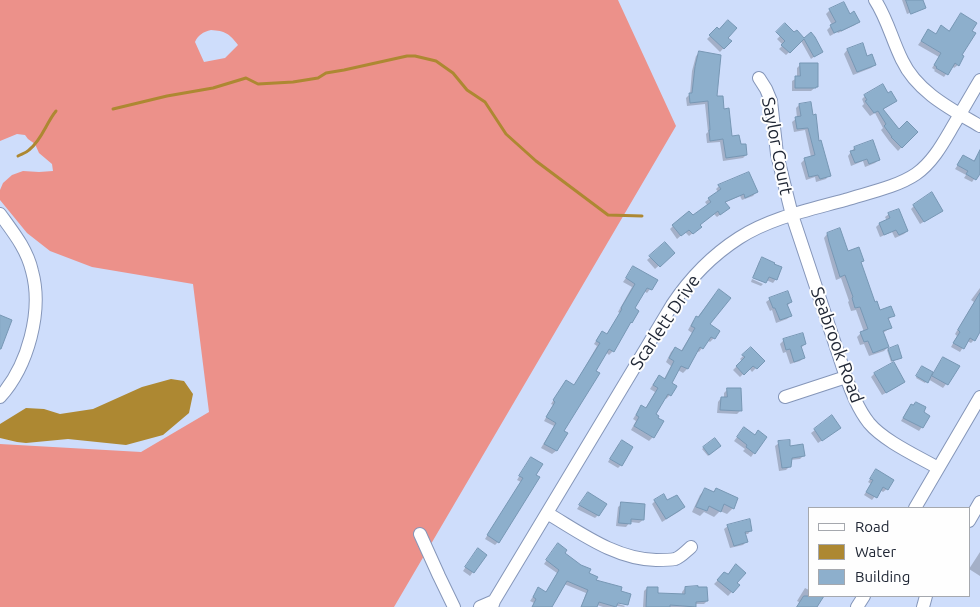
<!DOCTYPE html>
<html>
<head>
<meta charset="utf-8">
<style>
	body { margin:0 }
	#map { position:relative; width:980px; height:607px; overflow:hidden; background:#ceddfb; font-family:Ubuntu,sans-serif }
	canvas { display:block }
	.legend { position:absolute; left:808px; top:507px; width:162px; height:90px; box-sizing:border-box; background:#fefefe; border:1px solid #a5a8ae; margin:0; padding:6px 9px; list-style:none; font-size:15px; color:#202735 }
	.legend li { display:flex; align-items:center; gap:10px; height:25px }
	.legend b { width:25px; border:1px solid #a5a8ae }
</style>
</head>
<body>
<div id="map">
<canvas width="980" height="607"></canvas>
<ul class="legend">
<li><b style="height:6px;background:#fff"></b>Road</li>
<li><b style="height:14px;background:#ad8832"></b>Water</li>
<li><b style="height:14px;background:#8dafcc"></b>Building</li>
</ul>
</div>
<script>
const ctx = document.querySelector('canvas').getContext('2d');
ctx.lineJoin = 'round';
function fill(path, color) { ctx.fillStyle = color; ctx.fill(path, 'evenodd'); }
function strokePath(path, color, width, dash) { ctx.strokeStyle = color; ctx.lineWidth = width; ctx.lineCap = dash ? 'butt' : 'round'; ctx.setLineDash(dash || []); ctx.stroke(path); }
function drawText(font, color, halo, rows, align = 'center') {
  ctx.font = font + ' Ubuntu,sans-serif'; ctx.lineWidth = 4; ctx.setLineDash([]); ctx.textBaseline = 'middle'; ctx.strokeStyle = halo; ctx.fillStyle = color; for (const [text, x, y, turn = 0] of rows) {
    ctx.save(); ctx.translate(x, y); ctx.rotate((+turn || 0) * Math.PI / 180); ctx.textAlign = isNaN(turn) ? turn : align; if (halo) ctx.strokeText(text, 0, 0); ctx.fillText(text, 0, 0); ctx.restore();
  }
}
fill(new Path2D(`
	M 0,0 L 618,0 L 676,126 L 394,607 L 0,607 L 0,444 L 141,452 L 209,412 L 193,284 L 92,267 L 50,251 L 27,233 L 0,200 L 0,190 L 3,183 L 12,175 L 23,171 L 39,172 L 53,171 L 52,164 L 39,153 L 35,144 L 28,139 L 25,135 L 17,134 L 0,141 ZM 211,30 C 225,31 229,33 238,45 L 225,58 L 204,62 L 195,42 C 198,35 203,32 211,30 Z`), '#ec918a');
fill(new Path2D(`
	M 171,379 L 184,381 L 193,394 L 189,413 L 163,435 L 126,445 L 68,439 L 26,443 L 17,442 L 0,438 L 0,424 L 26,408 L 44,409 L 60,414 L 93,409 L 142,387 Z`), '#ad8832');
fill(new Path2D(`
	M 902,0 L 921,0 L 924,8 L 922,10 L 922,8 L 907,14 Z
	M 830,10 L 849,15 L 858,21 L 855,25 L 838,33 L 837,32 L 830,36 L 827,30 L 832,25 L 826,14 Z
	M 717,29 L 730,41 L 720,52 L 707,39 Z
	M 791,30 L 794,34 L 796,32 L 804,39 L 810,33 L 822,51 L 811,59 L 801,41 L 786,55 L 779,49 L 783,45 L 777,39 L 780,36 Z
	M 928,31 L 935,35 L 949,32 L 960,55 L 958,65 L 954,68 L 952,66 L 944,77 L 934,71 L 935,70 L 932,68 L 939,57 L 918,45 Z
	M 862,45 L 867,57 L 875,65 L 871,68 L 853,75 L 844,54 L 847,50 Z
	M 699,53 L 716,98 L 723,110 L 731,137 L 746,155 L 743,158 L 723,161 L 720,142 L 707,143 L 706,134 L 708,132 L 705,104 L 687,106 L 686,98 L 690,94 L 692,71 L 696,56 Z
	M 800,65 L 817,86 L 811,91 L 792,91 L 792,81 L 797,78 L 797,68 Z
	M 865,96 L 895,101 L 892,104 L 882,110 L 899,131 L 916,132 L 898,151 L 889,141 L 881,130 L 883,128 L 875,113 L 870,116 L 862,106 L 864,104 L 862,99 Z
	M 799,105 L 818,142 L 829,175 L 826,179 L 816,182 L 815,177 L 806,180 L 801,163 L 804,160 L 811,157 L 805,130 L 794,132 L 792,122 L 797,118 L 796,108 Z
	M 854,148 L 878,160 L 875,163 L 865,167 L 863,161 L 851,166 L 848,156 Z
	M 964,156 L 973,162 L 977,157 L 980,159 L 980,171 L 972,182 L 964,178 L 966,175 L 955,169 Z
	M 719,186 L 756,192 L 753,196 L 742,200 L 740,196 L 724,203 L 725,211 L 717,217 L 714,214 L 699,225 L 697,230 L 689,236 L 685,232 L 677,239 L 670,229 L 673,226 L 693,217 L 708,206 L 705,202 L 718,192 L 716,189 Z
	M 914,206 L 940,212 L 920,224 L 911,209 Z
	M 889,214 L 907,231 L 904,234 L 895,238 L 892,232 L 880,237 L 876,227 L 879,224 L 887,221 L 885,217 Z
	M 827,234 L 847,253 L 860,263 L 874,303 L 879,312 L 893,315 L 888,320 L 890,328 L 886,331 L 883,333 L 888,347 L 884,351 L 869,356 L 864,344 L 860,345 L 857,337 L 861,333 L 864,332 L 856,310 L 851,311 L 848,302 L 849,301 L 841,278 L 836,280 L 824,238 Z
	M 665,244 L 673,253 L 655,269 L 647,260 Z
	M 762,259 L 776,279 L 773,283 L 766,280 L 765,282 L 753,277 L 759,262 Z
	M 633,268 L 656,281 L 647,293 L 644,291 L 633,309 L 631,322 L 628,325 L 613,351 L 609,355 L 606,352 L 563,431 L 566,433 L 556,451 L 552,454 L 541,448 L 554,426 L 544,421 L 553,405 L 551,404 L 563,385 L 566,381 L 574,386 L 597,346 L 594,344 L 599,336 L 602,333 L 606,335 L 620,313 L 618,312 L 632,287 L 623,282 Z
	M 752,279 L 763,284 L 761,286 L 751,282 Z
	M 980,288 L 980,315 L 974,340 L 971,343 L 967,341 L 960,352 L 951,347 L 957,336 L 955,334 L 974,302 L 971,300 Z
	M 715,294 L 709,324 L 714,338 L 710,342 L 707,340 L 702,348 L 699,352 L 697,351 L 687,369 L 683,373 L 678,370 L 670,383 L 670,395 L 666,399 L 665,398 L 655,415 L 653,437 L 649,441 L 631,430 L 636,421 L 633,419 L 638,411 L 641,407 L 645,409 L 655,392 L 650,389 L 655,381 L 659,377 L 664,379 L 671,366 L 666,362 L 671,352 L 675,348 L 681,351 L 692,333 L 688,330 L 693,321 L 697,318 Z
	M 770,299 L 791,302 L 787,306 L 790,316 L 787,319 L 776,323 L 772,310 L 770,311 L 766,302 Z
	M 784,340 L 805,344 L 801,348 L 804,357 L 800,361 L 790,364 L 786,352 L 783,353 L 780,344 Z
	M 898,346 L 901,357 L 891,362 L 887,350 Z
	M 751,348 L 763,361 L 752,372 L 749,368 L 740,377 L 733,370 L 742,361 L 740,359 Z
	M 944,358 L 959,367 L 943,388 L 928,379 L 925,383 L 916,378 L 922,368 L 933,374 L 940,362 Z
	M 893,363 L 904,382 L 900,385 L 882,395 L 871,377 L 874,374 Z
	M 728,389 L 740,411 L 737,414 L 717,413 L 718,402 L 721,398 L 724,398 L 724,393 Z
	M 911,406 L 922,412 L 922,427 L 919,431 L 901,421 L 908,409 Z
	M 815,430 L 836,431 L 818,443 L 811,433 Z
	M 741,432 L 754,453 L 751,457 L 743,451 L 745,449 L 734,441 Z
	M 715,439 L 720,446 L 708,456 L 702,449 Z
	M 622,442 L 621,465 L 618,468 L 608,462 L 618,445 Z
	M 779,443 L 789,447 L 803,456 L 800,459 L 790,460 L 790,466 L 786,470 L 779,471 L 775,446 Z
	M 531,459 L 534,475 L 498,542 L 495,545 L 485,539 L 521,482 L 517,480 L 528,462 Z
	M 876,471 L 887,489 L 883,492 L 880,490 L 872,500 L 864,495 L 871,484 L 868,482 Z
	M 716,489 L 733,508 L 727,514 L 720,511 L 714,517 L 704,512 L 700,516 L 692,512 L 700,495 L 705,490 L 712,493 Z
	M 588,493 L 598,515 L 595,518 L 577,509 Z
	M 655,501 L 667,502 L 683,507 L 680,511 L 662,522 L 652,504 Z
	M 622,504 L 643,520 L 639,523 L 630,522 L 626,527 L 616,526 L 618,507 Z
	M 728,526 L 751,530 L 748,534 L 744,534 L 746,542 L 743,545 L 730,548 L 724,529 Z
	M 555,548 L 595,581 L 619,592 L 629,595 L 626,605 L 626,604 L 612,602 L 625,606 L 624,607 L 616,606 L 615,607 L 603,607 L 597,605 L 596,607 L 581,607 L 586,593 L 564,584 L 550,607 L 532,607 L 534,603 L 530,601 L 536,592 L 546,593 L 557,573 L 544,564 Z
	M 980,552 L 980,576 L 969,569 Z
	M 475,553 L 485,555 L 470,576 L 463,571 Z
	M 721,577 L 738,585 L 728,596 L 714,584 Z
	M 647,588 L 657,594 L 682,595 L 682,592 L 685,588 L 707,601 L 704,604 L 695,604 L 694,607 L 643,607 L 644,591 Z
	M 805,588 L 809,590 L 809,596 L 818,596 L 821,598 L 816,607 L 797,607 L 799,602 L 797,601 Z`), '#0003');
strokePath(new Path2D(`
	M 113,109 L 167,96 L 213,88 L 246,78 L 258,84 L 293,82 L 318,78 L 326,73 L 344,70 L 407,56 L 415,56 L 436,61 L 453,73 L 467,90 L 485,102 L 506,134 L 536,161 L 608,215 L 642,216
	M 18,156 C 22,154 26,153 29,150 C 42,140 46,123 56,111`), '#ad8832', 3);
const building = new Path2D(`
	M 906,0 L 923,0 L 926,8 L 911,14 Z
	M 844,2 L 850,14 L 854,11 L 860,22 L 841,31 L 841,30 L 834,33 L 830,25 L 836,22 L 829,9 Z
	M 961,13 L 977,23 L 972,31 L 976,33 L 962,55 L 964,56 L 959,66 L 955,63 L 948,75 L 936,68 L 937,67 L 934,65 L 941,53 L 921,41 L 928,29 L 936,34 L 941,25 L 949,31 Z
	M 728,20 L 737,28 L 728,38 L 732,41 L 724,49 L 709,35 L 717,27 L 719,29 Z
	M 785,23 L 794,32 L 797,30 L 804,38 L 811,32 L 815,37 L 823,52 L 814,57 L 804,39 L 790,53 L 781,45 L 785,41 L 776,32 Z
	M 863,43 L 867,56 L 872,54 L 876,65 L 857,72 L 847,49 Z
	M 699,51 L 721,55 L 717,96 L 723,96 L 724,109 L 729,108 L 732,136 L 739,135 L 741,144 L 746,144 L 747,155 L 726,158 L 723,139 L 710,141 L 709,130 L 710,130 L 708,101 L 690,103 L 689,93 L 692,93 L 695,67 Z
	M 800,63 L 818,63 L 818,87 L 816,87 L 816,88 L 795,88 L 795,76 L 800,76 Z
	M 883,84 L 888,93 L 891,91 L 897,101 L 883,109 L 899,129 L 907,121 L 918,132 L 902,148 L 891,137 L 892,137 L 884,126 L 886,124 L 878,111 L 874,113 L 865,101 L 867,100 L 864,95 Z
	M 811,102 L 813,115 L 816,114 L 819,141 L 821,140 L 831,176 L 820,179 L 818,175 L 809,177 L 804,158 L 815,155 L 808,128 L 797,129 L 795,117 L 801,116 L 799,104 Z
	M 873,140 L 880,160 L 869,164 L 867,159 L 855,163 L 850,151 L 855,150 L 854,147 Z
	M 980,150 L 980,174 L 976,180 L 966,174 L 968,171 L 957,165 L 963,155 L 974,161 Z
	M 749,172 L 758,192 L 745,198 L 744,194 L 725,202 L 730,208 L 720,215 L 718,211 L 700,225 L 702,227 L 693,234 L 689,230 L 681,236 L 672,225 L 689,211 L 693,215 L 711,202 L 708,198 L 721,189 L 718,185 Z
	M 932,192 L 943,211 L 924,222 L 913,205 Z
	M 899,209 L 908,231 L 899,235 L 896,230 L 884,235 L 879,223 L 890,218 L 888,213 Z
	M 840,228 L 848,251 L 859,247 L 864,261 L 861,262 L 875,302 L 877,301 L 880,310 L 891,306 L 895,316 L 888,318 L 892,328 L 883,331 L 889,347 L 873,353 L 868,341 L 864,342 L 860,332 L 868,329 L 860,307 L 855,308 L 852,298 L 853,297 L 845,275 L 840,277 L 829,242 L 827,233 Z
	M 665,242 L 675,253 L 660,267 L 649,256 Z
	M 762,257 L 775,263 L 774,264 L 782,267 L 777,280 L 769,277 L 766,283 L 753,278 Z
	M 633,266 L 658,280 L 652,290 L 647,288 L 635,308 L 639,311 L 632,323 L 631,322 L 614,352 L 609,349 L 596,371 L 600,373 L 564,431 L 568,433 L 557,451 L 544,444 L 556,423 L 546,417 L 555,402 L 553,400 L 566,380 L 574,385 L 600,343 L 596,341 L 602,331 L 607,334 L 622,309 L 621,308 L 635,284 L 626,278 Z
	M 719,289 L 731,298 L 710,324 L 720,331 L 715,339 L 711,337 L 703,349 L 700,347 L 688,369 L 681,366 L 672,383 L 677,386 L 676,388 L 671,396 L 668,394 L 656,414 L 659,416 L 658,418 L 664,421 L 654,438 L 634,426 L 639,417 L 636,415 L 641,405 L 646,408 L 658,388 L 653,385 L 659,375 L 665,379 L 674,361 L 669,358 L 675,347 L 682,351 L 695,328 L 691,326 L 696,316 L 698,317 Z
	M 788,291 L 792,302 L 787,304 L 792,316 L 780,320 L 775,308 L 773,308 L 769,298 Z
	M 980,293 L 980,332 L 975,341 L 970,338 L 964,349 L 953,343 L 960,332 L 958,330 Z
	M 0,315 L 12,320 L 1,349 L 0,349 Z
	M 803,333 L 806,344 L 801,346 L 805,358 L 794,362 L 790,349 L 786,350 L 783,339 Z
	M 898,345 L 902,358 L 892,361 L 888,349 Z
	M 751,347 L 765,361 L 757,369 L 753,366 L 744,375 L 736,366 L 745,357 L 742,355 Z
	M 943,357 L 960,366 L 948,385 L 932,376 Z
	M 894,362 L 905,382 L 886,393 L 874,373 Z
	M 922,366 L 933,372 L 928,383 L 916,376 Z
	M 727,388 L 741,388 L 742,411 L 720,410 L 721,397 L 727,397 Z
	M 916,402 L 926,407 L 924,412 L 930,416 L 923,428 L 903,418 L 911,404 L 913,405 Z
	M 832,415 L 841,428 L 822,441 L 814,429 Z
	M 744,427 L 755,435 L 758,430 L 767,437 L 755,454 L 746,447 L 747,445 L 737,437 Z
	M 715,438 L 721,446 L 709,455 L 703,447 Z
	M 622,440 L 633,447 L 622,466 L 610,459 Z
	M 790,440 L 790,446 L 803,444 L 805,456 L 792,458 L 791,467 L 782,468 L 778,441 Z
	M 531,457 L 543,464 L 536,475 L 540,477 L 499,543 L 487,535 L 523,478 L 519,476 Z
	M 876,469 L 894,480 L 888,490 L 883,487 L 877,498 L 866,492 L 873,480 L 870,479 Z
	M 705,488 L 714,492 L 716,488 L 738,498 L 734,509 L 724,504 L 721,512 L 709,506 L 707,511 L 696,507 Z
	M 588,492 L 607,504 L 599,516 L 579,505 Z
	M 664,494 L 667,500 L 677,495 L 685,507 L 666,519 L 654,500 Z
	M 621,502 L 645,504 L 644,520 L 631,519 L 631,524 L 619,523 Z
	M 750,519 L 752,531 L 745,532 L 748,542 L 734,546 L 727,525 Z
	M 558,543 L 567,550 L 565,553 L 581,565 L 591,569 L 589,573 L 598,577 L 596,580 L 622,587 L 621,591 L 631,594 L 628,605 L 618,603 L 616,607 L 599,602 L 597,607 L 581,607 L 588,590 L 567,581 L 552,607 L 532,607 L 536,599 L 533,597 L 538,587 L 546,592 L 559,570 L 546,560 Z
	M 478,548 L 487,555 L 474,573 L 465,567 Z
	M 736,564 L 746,573 L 737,583 L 740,585 L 733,593 L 717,580 L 724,572 L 728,574 Z
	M 698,586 L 698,587 L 707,587 L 708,601 L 696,602 L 696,607 L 670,605 L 670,607 L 646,607 L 647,587 L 658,587 L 658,593 L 685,594 L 685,587 Z
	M 804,596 L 824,596 L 817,607 L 797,607 Z`);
fill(building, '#8dafcc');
strokePath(building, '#7797b4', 1);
const minor = new Path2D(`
	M 875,0 C 887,18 892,40 902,60 C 917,92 951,109 980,126
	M 759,78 L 766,89 L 771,101 L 777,154 L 784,183 L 792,215 L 846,377 C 852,393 858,409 869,423 C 884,441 917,456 938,468
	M 0,214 C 13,232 27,249 32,271 C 43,311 28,366 0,397
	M 785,397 L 846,377
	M 915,508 L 980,397
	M 547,513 C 581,533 615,559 656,560 C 662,560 670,560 675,559 C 681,557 686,551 691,547
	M 969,521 L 980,502
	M 420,534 L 439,576 L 454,607
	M 480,607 L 494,601
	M 492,607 L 494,601 L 672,305 C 690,278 711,256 739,238 C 770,218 809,210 845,200 C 867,193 897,187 916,174 C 933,162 943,143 953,126 C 962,111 971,95 980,80
	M 857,607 L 864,596
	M 923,607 L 926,596`);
strokePath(minor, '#8596b9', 14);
strokePath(minor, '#fff', 12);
drawText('18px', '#202735', '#fefefe', [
	["Saylor Court",777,146,79],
	["Scarlett Drive",665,322,-56],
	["Seabrook Road",837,345,70]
]);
</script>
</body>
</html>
